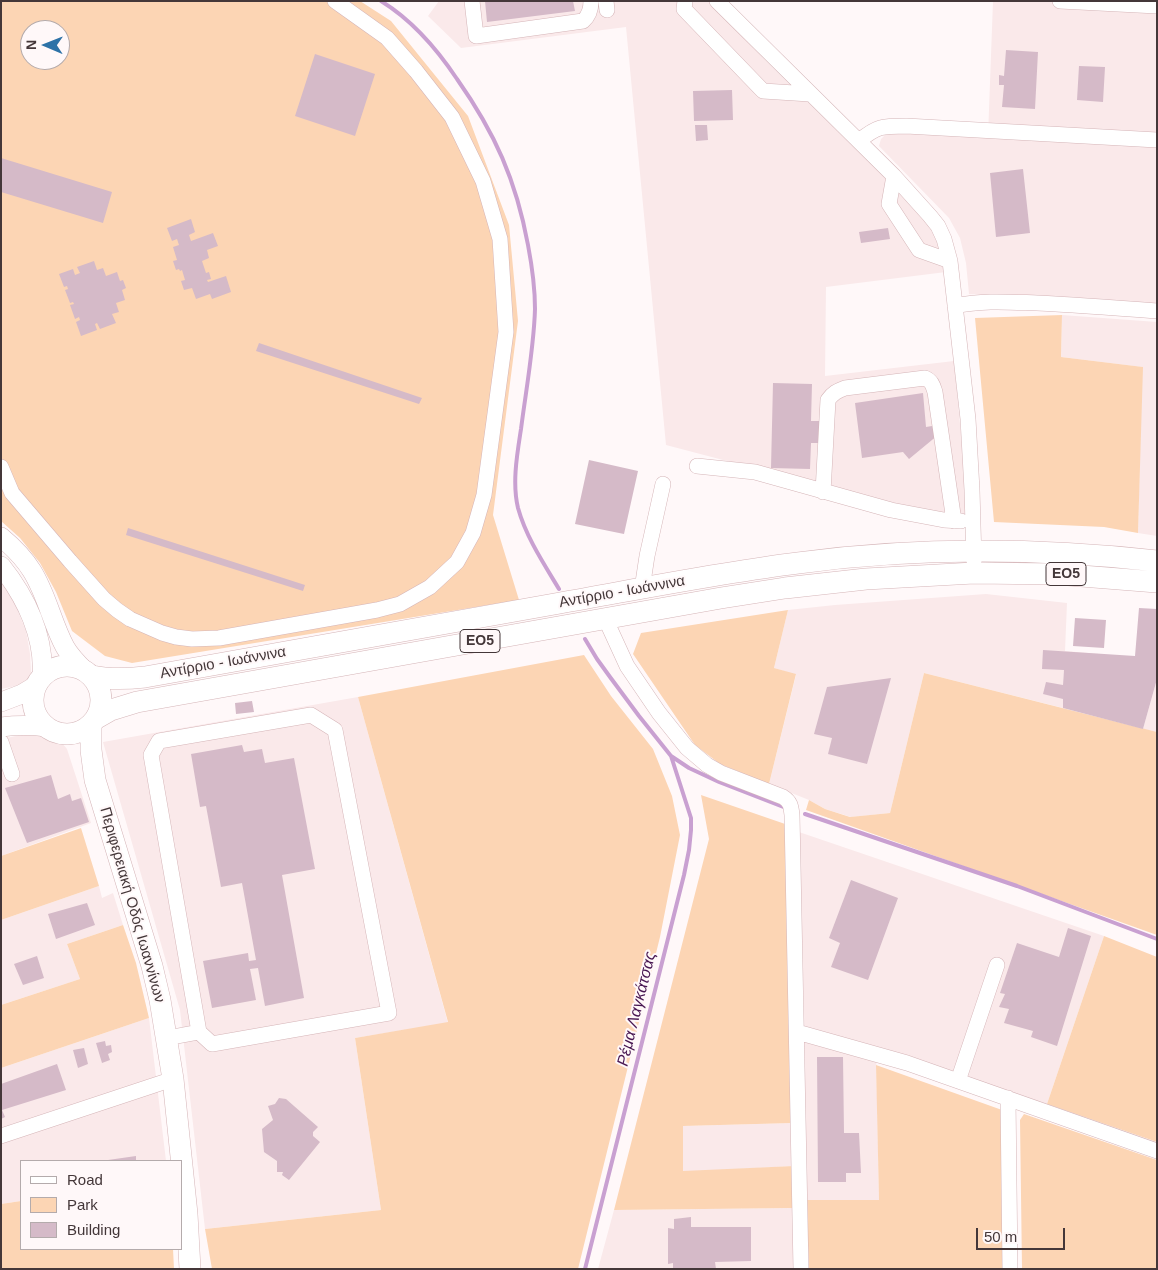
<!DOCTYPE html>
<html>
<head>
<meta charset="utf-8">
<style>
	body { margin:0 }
	#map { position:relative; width:1158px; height:1270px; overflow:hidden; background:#fff8f9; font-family:Helvetica,sans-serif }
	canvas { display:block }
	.frame { position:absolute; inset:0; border:2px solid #443739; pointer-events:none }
	.legend { position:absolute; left:20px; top:1160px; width:162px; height:90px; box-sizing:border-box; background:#fff8f9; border:1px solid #b4abac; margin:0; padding:6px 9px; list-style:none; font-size:15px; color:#443739 }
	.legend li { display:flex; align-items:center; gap:10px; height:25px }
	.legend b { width:25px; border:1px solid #b4abac }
	.north { position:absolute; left:20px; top:20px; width:50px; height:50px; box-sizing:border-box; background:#fff8f9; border:1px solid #b4abac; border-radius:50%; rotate:271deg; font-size:14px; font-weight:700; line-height:20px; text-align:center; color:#443739 }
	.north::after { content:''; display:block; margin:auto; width:18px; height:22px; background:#2d72a7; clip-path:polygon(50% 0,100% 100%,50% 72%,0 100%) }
	.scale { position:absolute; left:976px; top:1228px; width:89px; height:22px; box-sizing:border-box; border:2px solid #443739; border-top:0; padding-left:6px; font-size:15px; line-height:18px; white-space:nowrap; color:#443739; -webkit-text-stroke:4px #fff8f9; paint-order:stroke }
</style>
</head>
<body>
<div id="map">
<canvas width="1158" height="1270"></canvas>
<div class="frame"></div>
<ul class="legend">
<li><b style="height:6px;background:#fff"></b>Road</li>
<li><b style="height:14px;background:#fcd5b4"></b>Park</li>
<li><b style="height:14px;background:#d5bac8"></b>Building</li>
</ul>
<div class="north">N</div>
<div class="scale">50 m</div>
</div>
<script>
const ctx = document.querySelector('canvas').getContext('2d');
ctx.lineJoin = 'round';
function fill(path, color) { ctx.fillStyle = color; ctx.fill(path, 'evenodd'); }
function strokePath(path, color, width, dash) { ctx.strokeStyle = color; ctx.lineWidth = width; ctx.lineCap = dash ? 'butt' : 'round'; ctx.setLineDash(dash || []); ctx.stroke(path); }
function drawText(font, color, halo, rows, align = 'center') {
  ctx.font = font + ' Helvetica,sans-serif'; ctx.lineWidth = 4; ctx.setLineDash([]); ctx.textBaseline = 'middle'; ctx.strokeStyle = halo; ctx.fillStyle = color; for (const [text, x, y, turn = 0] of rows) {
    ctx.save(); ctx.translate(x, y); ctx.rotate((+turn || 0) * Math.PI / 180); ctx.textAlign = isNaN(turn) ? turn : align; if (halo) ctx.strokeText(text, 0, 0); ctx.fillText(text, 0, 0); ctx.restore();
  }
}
fill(new Path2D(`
	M 439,1 L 709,1 L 766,61 L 886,179 L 931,226 L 939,246 L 946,272 L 826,287 L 825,376 L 954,361 L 969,518 L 925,513 L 666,445 L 626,27 L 461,48 L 428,16 Z
	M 993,1 L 1157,1 L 1157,306 L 969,294 L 966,263 L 960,238 L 949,218 L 879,146 L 881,139 L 887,133 L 897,132 L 988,137 Z
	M 1062,315 L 1157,322 L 1157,536 L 1138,533 L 1142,367 L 1061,357 Z
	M 1,583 L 11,597 L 17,609 L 26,631 L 30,654 L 31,672 L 30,678 L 25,684 L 1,689 Z
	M 986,594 L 1067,603 L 1065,651 L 1101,654 L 1100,671 L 1064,670 L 1063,708 L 924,673 L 890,813 L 851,817 L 825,809 L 809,800 L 769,784 L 796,675 L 774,668 L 788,610 L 835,605 Z
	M 1157,679 L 1157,732 L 1143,729 Z
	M 358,697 L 448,1023 L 355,1038 L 381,1210 L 205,1229 L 180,1010 L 103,742 Z
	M 41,731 L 57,737 L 67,749 L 91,823 L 1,856 L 1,739 Z
	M 799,832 L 1104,936 L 1047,1104 L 876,1047 L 879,1200 L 806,1200 L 804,1010 Z
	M 99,886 L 102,898 L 113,893 L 123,925 L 67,944 L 80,979 L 1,1005 L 1,920 Z
	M 149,1018 L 166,1161 L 21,1161 L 21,1201 L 1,1204 L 1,1068 Z
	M 793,1123 L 794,1166 L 683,1172 L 683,1126 Z
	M 793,1208 L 794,1269 L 598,1269 L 614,1210 Z`), '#fae9ea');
fill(new Path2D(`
	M 1,1 L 360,1 L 391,21 L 468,116 L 509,225 L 518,321 L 493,515 L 519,600 L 132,663 L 105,656 L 72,631 L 56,592 L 40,563 L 20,538 L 1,521 ZM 30,30 L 60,30 L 60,60 L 30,60 Z
	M 1062,315 L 1061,357 L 1143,367 L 1138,533 L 1104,527 L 994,522 L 975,318 Z
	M 788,610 L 774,668 L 796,674 L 769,784 L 720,764 L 695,745 L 633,654 L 641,633 Z
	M 584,655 L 611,696 L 653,749 L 672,796 L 680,835 L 660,937 L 578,1269 L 212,1269 L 205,1229 L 381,1210 L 355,1038 L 448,1022 L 358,697 Z
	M 924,673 L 1157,732 L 1157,935 L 806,810 L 809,800 L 825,809 L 850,817 L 890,813 Z
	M 701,795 L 788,825 L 793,1123 L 683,1126 L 683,1171 L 794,1166 L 793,1208 L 614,1210 L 709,839 Z
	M 81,828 L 99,886 L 1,920 L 1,856 Z
	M 123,925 L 136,963 L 149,1018 L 1,1068 L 1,1005 L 80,979 L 67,944 Z
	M 1104,936 L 1157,957 L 1157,1142 L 1047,1104 Z
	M 876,1065 L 1002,1110 L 1003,1269 L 809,1269 L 806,1200 L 879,1200 Z
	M 1024,1114 L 1157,1160 L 1157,1269 L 1022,1269 L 1020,1120 Z
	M 21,1201 L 21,1249 L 173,1249 L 174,1269 L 1,1269 L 1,1204 Z`), '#fcd5b4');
strokePath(new Path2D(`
	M 381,1 C 412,20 437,49 457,79 C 495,133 516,180 528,245 C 532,266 535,287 535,309 C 534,347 526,390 521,429 C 517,455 512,483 518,508 C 526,537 544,564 559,589
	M 585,639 L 597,659 L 610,677 L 639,716 L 671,756 L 689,768 L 719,782 L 786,808
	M 805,814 L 1017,886 L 1157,939
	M 585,1269 L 684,875 L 689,850 L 691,830 L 691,818 L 671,756`), '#c9a0d1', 4);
fill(new Path2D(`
	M 485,1 L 573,1 L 575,11 L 487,22 Z
	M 1006,50 L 1038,52 L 1035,109 L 1002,107 L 1004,85 L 999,85 L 999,75 L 1004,76 Z
	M 315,54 L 375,74 L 355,136 L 295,116 Z
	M 1079,66 L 1105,67 L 1103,102 L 1077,100 Z
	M 732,90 L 733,120 L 694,121 L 693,91 Z
	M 695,125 L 707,125 L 708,140 L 696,141 Z
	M 1,158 L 112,192 L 103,223 L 1,192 Z
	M 1023,169 L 1030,233 L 996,237 L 990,173 Z
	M 191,219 L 195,232 L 189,235 L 191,241 L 213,233 L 218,246 L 207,250 L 209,258 L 202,261 L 206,273 L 209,272 L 211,279 L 207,280 L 208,282 L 226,276 L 231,292 L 212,299 L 210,294 L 196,299 L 192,288 L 184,290 L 181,281 L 185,280 L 182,270 L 180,271 L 179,269 L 176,270 L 173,261 L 177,260 L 173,247 L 179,245 L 177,239 L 172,241 L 167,228 Z
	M 888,228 L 890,239 L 861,243 L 859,232 Z
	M 94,261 L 97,270 L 103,268 L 106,276 L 117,272 L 120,281 L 123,280 L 126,288 L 122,290 L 125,300 L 116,303 L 119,312 L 112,314 L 116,323 L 100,329 L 97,323 L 95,324 L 97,330 L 81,336 L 76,322 L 80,320 L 79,317 L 75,319 L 70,305 L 74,304 L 73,302 L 70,303 L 65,290 L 68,289 L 67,286 L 64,287 L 59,274 L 73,269 L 75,275 L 80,273 L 77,267 Z
	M 259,343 L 422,398 L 419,404 L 256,351 Z
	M 773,383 L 812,384 L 811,421 L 820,421 L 820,443 L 811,443 L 810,469 L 771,468 Z
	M 923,393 L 926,427 L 932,426 L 938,435 L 909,459 L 903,452 L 862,458 L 855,403 Z
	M 589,460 L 638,471 L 624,534 L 575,524 Z
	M 128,528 L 305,585 L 303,591 L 126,535 Z
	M 1139,608 L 1157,609 L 1157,679 L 1143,729 L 1063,708 L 1063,699 L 1043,694 L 1046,682 L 1063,685 L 1064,670 L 1042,669 L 1043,650 L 1135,656 Z
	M 1075,618 L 1106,620 L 1104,648 L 1073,646 Z
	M 891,678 L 867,764 L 828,754 L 832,738 L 814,734 L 827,687 Z
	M 252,701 L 254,712 L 236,714 L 235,703 Z
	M 242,745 L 244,752 L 262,749 L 265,763 L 294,758 L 315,869 L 282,875 L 304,998 L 265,1006 L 258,968 L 250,969 L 256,1000 L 212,1008 L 203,961 L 248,953 L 249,961 L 256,960 L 242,883 L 221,887 L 206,806 L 200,807 L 191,754 Z
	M 51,775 L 58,799 L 70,794 L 72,801 L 81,798 L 89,822 L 27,843 L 5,788 Z
	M 851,880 L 898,898 L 868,980 L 831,967 L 840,943 L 829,938 Z
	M 87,903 L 95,925 L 56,939 L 48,914 Z
	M 1068,928 L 1091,936 L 1057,1046 L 1031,1037 L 1033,1031 L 1004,1023 L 1009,1009 L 999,1007 L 1005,994 L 1000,993 L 1017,943 L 1059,957 Z
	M 37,956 L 44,978 L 23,985 L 14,964 Z
	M 105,1041 L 106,1046 L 111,1045 L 112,1052 L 108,1054 L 110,1060 L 102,1063 L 96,1043 Z
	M 84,1048 L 88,1064 L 78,1068 L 73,1050 Z
	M 817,1057 L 843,1057 L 844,1133 L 859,1133 L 861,1173 L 846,1173 L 846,1182 L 818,1182 Z
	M 57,1064 L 66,1090 L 2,1110 L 5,1117 L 1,1119 L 1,1084 Z
	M 279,1098 L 286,1099 L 318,1127 L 313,1132 L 313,1136 L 320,1142 L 289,1180 L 282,1175 L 283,1172 L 277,1172 L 277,1161 L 264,1152 L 262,1129 L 273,1120 L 268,1106 L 275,1104 Z
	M 136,1156 L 136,1161 L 108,1161 L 108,1160 Z
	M 691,1217 L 691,1227 L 751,1227 L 751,1261 L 715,1262 L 716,1269 L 673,1269 L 673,1263 L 668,1264 L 668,1228 L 674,1229 L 674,1219 Z`), '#d5bac8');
const minor = new Path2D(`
	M 472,1 L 476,36 L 583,21 C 589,16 591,9 591,1
	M 606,1 L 607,10
	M 685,1 L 684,9 L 763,91 L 810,94
	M 717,1 L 894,176 L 930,216 L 938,226 L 944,239 L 950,261 L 968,419 L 972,490 L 974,561
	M 1060,1 L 1157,6
	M 859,141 C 877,126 882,126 906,126 L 1157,140
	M 894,176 L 889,204 L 919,250 L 950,261
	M 955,306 C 983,300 1008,302 1037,303 C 1077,305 1117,308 1157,311
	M 697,466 L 755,472 L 891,510 L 944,520 L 961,521
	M 1,467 L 12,493 L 70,561 L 104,599 L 117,610 L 130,619 L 162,633 L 176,637 L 192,639 L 219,638 L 377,610 L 400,604 L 430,587 L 457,562 L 473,533 L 484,495 L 506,332 L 500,239 L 483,181 L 452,117 L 416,71 L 387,38 L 335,1
	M 823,492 L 828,400 C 833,393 837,391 845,388 L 925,378 C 932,381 933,386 935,392 L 954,521
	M 642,589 L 647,556 L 663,484
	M 605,618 L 627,666 L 659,713 L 687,748 L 707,765 L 721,773 L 783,797 C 791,802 791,807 792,815 L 801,1269
	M 1,742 L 12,774
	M 797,1032 L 907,1063 L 1157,1151
	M 167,1038 L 199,1032 L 212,1044 L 389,1013 L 335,730 L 311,715 L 159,741 L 151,755 L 199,1032
	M 958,1081 L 997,965
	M 1008,1098 L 1010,1269
	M 1,1136 L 173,1079`);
const major = new Path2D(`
	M 1,537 C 13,547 24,558 32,571 C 47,595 52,623 65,647 C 70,656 77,663 85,671
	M 1,566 C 26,597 45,637 42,677
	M 1,702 L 22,694 L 37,685
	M 1,727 C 17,725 31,725 47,727`);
const highway = new Path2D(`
	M33 700a34 34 0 1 1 68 0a34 34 0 1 1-68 0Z
	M 92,676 C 110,680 127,679 145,677 C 284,652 422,627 560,603 C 639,589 718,573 798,563 C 917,547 1038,548 1157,561
	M 97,718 L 111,710 L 137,702 L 721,598 L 785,588 L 866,579 L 974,573 L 1056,574 L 1157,582
	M 91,725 L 91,750 L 95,780 L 152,966 L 160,1000 L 173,1079 L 187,1214 L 190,1269`);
strokePath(minor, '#d5b5b8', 16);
strokePath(major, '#d5b5b8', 20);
strokePath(highway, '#d5b5b8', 22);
strokePath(minor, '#fff', 15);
strokePath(major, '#fff', 19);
strokePath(highway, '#fff', 21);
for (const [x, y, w] of [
	[1066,574,40],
	[480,641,40]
]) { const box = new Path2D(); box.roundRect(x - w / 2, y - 11.5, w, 23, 4); ctx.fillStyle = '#fff8f9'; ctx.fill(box); strokePath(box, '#443739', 1); }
drawText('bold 14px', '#443739', null, [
	["ΕΟ5",1066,574],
	["ΕΟ5",480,641]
]);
drawText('15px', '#443739', '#fff8f9', [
	["Αντίρριο - Ιωάννινα",622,592,-10],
	["Αντίρριο - Ιωάννινα",223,663,-10],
	["Περιφερειακή Οδός Ιωαννίνων",132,905,74]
]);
drawText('italic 16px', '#481651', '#fff8f9', [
	["Ρέμα Λαγκάτσας",637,1009,-76]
]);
</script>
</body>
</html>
